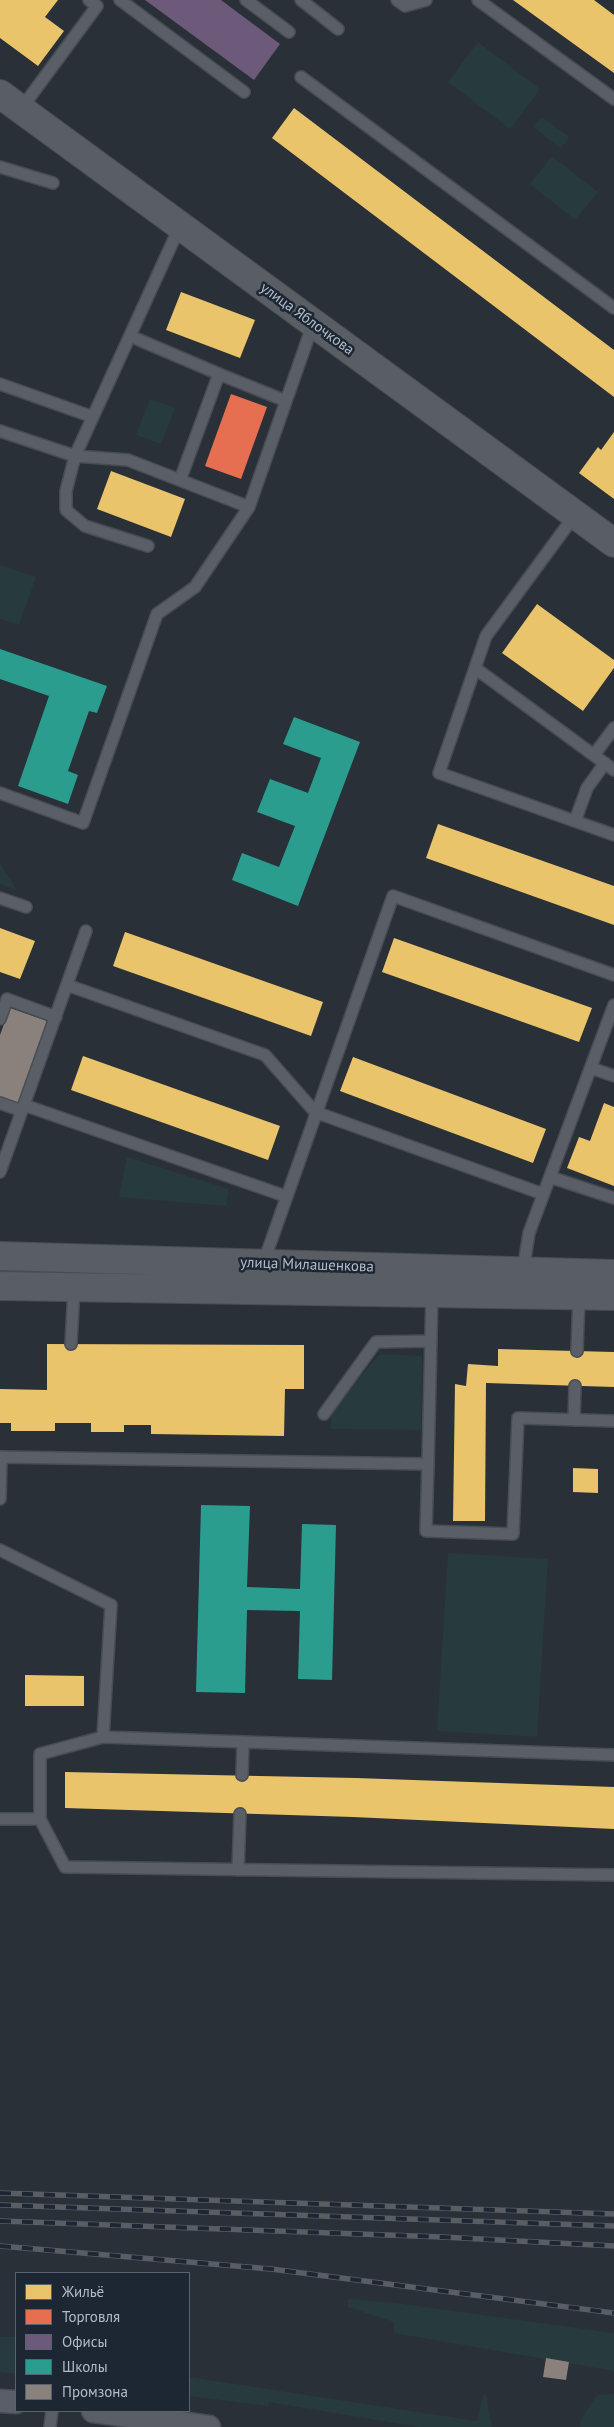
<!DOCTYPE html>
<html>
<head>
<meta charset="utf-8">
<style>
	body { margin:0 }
	#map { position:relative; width:614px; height:2427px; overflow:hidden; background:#2a3038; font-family:"PT Sans",sans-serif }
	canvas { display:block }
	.legend { position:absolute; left:15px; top:2272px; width:175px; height:140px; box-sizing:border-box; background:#1d2633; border:1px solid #59626f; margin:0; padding:6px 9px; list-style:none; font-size:15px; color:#b4bcc9 }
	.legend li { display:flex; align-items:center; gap:10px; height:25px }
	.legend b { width:25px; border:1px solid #59626f }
</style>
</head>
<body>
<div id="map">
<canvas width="614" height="2427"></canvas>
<ul class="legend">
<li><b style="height:14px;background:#e9c46a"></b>Жильё</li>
<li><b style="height:14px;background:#e76f51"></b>Торговля</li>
<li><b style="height:14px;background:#6d597a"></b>Офисы</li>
<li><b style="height:14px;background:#2a9d8f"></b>Школы</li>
<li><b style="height:14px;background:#8a817c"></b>Промзона</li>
</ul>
</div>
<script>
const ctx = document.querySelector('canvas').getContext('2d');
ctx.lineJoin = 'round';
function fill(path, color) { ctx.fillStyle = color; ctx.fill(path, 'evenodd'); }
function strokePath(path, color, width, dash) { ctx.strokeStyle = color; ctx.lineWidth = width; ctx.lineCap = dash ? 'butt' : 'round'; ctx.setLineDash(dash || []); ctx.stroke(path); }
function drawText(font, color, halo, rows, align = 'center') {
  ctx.font = font + ' "PT Sans",sans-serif'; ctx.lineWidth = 5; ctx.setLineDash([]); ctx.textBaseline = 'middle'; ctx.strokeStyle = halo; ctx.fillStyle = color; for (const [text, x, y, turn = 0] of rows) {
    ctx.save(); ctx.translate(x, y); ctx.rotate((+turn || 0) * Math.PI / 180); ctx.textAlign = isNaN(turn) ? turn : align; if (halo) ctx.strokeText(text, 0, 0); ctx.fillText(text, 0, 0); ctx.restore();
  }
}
fill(new Path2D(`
	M 478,42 L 540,89 L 510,129 L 448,82 Z
	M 542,117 L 569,137 L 561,149 L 534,127 Z
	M 552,156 L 598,192 L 575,220 L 530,184 Z
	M 150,399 L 175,408 L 161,444 L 136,435 Z
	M 0,565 L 36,577 L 19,625 L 0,619 Z
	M 0,864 L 17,890 L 0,884 Z
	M 127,1157 L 229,1189 L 226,1206 L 119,1197 Z
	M 380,1354 L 422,1356 L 421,1430 L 330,1429 L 333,1409 Z
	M 448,1553 L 548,1559 L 537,1737 L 437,1731 Z
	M 348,2299 L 396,2303 L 614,2333 L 614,2371 L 394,2333 L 394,2322 L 348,2307 Z
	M 0,2337 L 16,2337 L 16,2374 L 0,2372 Z
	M 189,2377 L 477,2421 L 483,2395 L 486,2395 L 492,2427 L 419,2427 L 269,2402 L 268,2406 L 189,2396 Z
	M 614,2394 L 614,2427 L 580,2427 L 581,2419 L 597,2395 Z`), '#273a3e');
fill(new Path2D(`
	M 0,0 L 58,0 L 45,17 L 64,31 L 38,66 L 0,38 Z
	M 513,0 L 594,0 L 614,15 L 614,73 Z
	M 294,108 L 614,350 L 614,397 L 272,138 Z
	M 181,292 L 255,320 L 240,358 L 166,330 Z
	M 614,432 L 614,499 L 579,473 L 598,447 L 601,450 Z
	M 111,471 L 185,499 L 171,537 L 97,509 Z
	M 537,604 L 614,660 L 614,668 L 583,711 L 502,653 Z
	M 438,824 L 614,886 L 614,925 L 426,858 Z
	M 0,928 L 35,941 L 20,979 L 0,972 Z
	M 125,932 L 323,1002 L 311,1036 L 113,966 Z
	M 394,938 L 592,1008 L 579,1042 L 382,972 Z
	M 83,1056 L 280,1126 L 268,1160 L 71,1090 Z
	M 353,1057 L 546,1129 L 533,1163 L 340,1091 Z
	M 604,1103 L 614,1107 L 614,1186 L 567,1168 L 579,1137 L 590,1141 Z
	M 47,1344 L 304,1345 L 304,1389 L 285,1389 L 284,1436 L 151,1434 L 151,1425 L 124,1425 L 124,1432 L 91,1432 L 91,1423 L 55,1423 L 55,1431 L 11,1431 L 11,1423 L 0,1423 L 0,1389 L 47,1390 Z
	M 498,1349 L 614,1352 L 614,1387 L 486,1383 L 485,1521 L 453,1521 L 455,1384 L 466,1386 L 468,1364 L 498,1366 Z
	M 573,1468 L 598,1469 L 598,1493 L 573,1492 Z
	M 25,1675 L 84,1676 L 84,1706 L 25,1706 Z
	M 65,1772 L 356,1778 L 614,1787 L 614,1829 L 353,1817 L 65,1808 Z`), '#e9c46a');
fill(new Path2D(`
	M 231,394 L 267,407 L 241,479 L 205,466 Z`), '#e76f51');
fill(new Path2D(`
	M 145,0 L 221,0 L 280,44 L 254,80 Z`), '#6d597a');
fill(new Path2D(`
	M 0,649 L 107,686 L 97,713 L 89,711 L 68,771 L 78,775 L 68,804 L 18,786 L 49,696 L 0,679 Z
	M 294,717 L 360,742 L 298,906 L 232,880 L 242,853 L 279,867 L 295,826 L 257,812 L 270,779 L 308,793 L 321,758 L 283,744 Z
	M 201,1505 L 250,1506 L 247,1587 L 300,1589 L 302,1524 L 336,1525 L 332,1680 L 298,1679 L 300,1611 L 247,1610 L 245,1693 L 196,1692 Z`), '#2a9d8f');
fill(new Path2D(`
	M 10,1008 L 47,1021 L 18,1104 L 0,1098 L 0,1035 Z
	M 546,2358 L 569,2362 L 566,2380 L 543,2377 Z`), '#8a817c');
const lane = new Path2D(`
	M 120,0 L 244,92
	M 246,0 L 289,32
	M 301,0 L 338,29
	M 397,0 L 405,6 L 426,0
	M 478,0 L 614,99
	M 301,77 L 614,308
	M 21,109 L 97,6 L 89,0
	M 0,167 L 53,183
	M 130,336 L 219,374
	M 0,384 L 93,417
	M 0,431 L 75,456 L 128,460 L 249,507 L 313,324
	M 180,480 L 219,374 L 286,401
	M 575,515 L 486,636 L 439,773 L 614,835
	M 148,546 L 85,526 L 66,510 L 66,491 L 75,456 L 180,226
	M 475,668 L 614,770
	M 594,755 L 614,728
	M 0,793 L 83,823 L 157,614 L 195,587 L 249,507
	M 575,821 L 587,788 L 605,763
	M 0,898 L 26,907
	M 67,985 L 265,1055 L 315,1112 L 543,1194
	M 0,1019 L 7,999 L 56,1017
	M 591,1068 L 614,1076
	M 0,1103 L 22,1111
	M 24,1105 L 285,1196
	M 0,1172 L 86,931
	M 550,1177 L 614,1198
	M 263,1264 L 393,896 L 614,975
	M 523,1271 L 529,1233 L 614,1005
	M 71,1344 L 74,1288
	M 577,1351 L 579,1295
	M 324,1414 L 376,1342 L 431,1341
	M 574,1420 L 575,1386
	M 428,1464 L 426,1531 L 513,1534 L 518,1418 L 614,1421
	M 0,1499 L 1,1457 L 428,1464 L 432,1293
	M 0,1550 L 111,1605 L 103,1737 L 40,1754 L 40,1819 L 65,1867 L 614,1875
	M 103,1737 L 614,1755
	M 242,1775 L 243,1743
	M 0,1819 L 40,1819
	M 238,1870 L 240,1814
	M 50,2427 L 52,2411`);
const street = new Path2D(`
	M 0,2401 L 16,2402
	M 93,2411 L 209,2427`);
const secondary = new Path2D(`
	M 0,94 L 614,543
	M 0,1256 L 614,1274
	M 0,1286 L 614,1296`);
strokePath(lane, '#484c53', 14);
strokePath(street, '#484c53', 25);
strokePath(secondary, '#484c53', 30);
strokePath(lane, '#5a5e66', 11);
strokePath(street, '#5a5e66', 22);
strokePath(secondary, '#595d64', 28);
const rail = new Path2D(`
	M 0,2193 L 614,2214
	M 0,2205 L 614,2226
	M 0,2221 L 442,2237 L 614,2246
	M 0,2246 L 271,2269 L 614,2313`);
strokePath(rail, '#595d64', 5.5);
strokePath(rail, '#1d2633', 4, [11]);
drawText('15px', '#b4bcc9', '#1d2633', [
	["улица Яблочкова",307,319,36],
	["улица Милашенкова",307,1265,2]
]);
</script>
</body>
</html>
